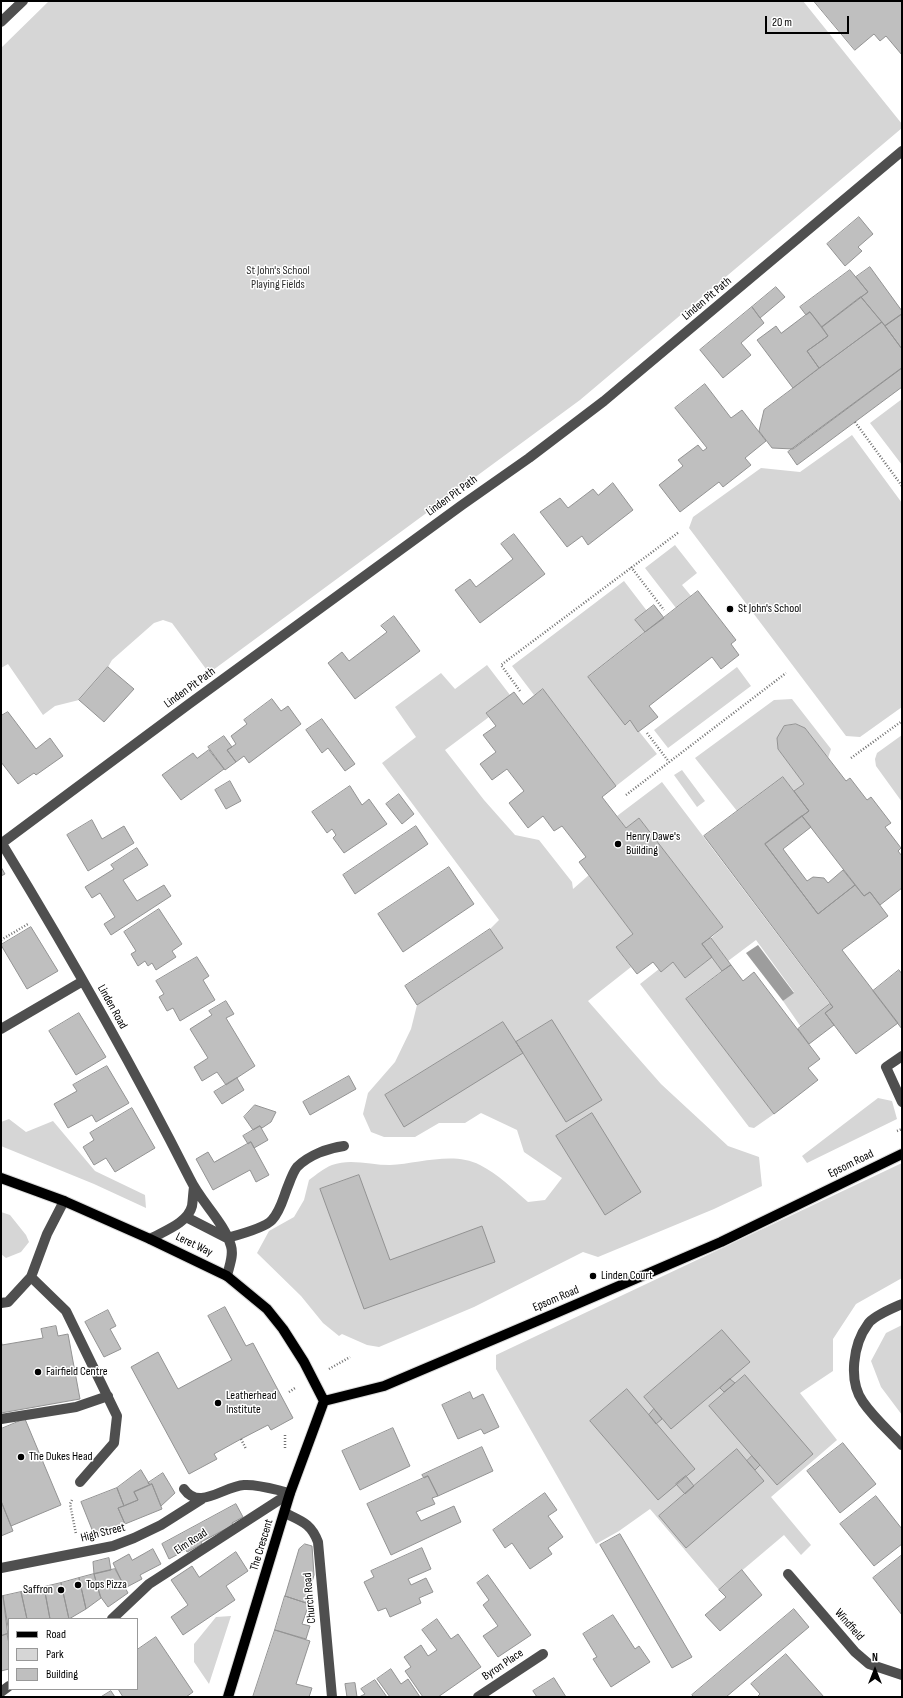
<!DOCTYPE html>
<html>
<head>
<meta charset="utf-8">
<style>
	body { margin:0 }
	#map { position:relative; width:903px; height:1698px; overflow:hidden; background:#fff; font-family:"Sofia Sans Condensed",sans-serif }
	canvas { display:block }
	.frame { position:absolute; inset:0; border:2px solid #000; pointer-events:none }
	.legend { position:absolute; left:8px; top:1618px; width:130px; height:72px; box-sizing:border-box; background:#fff; border:1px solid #999; margin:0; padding:5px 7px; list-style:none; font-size:12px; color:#000 }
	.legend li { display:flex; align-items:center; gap:8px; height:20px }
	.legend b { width:20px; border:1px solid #999 }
	.north { position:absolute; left:855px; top:1650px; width:40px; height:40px; -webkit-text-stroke:3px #fff; paint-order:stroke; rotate:0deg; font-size:11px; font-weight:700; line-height:16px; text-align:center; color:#000 }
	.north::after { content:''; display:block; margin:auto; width:14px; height:18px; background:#000; clip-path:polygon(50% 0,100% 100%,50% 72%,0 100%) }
	.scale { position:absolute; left:765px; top:16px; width:84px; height:18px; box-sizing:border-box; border:2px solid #000; border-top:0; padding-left:5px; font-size:12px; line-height:14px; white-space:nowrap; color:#000; -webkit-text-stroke:3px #fff; paint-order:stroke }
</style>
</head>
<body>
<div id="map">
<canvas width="903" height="1698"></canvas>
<div class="frame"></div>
<ul class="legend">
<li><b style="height:5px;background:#000"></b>Road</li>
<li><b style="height:11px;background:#d6d6d6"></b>Park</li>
<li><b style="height:11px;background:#bfbfbf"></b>Building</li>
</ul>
<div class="north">N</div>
<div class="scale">20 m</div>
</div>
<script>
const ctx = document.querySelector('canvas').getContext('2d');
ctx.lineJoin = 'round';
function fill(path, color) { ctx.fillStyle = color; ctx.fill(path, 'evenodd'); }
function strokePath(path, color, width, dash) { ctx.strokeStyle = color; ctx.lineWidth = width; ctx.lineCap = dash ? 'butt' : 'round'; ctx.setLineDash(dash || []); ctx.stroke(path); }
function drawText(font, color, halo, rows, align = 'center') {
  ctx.font = font + ' "Sofia Sans Condensed",sans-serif'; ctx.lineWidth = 3; ctx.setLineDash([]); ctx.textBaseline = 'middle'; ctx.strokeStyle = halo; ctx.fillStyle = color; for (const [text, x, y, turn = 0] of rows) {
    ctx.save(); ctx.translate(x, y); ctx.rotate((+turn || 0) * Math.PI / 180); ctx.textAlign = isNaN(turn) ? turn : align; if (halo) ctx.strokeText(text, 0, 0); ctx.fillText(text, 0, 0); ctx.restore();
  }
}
fill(new Path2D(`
	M 49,1 L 803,1 L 902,124 L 902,128 L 580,400 L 209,673 L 172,623 L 163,620 L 154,623 L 112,660 L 108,667 L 79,700 L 55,706 L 43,715 L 8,664 L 1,668 L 1,48 Z
	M 902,399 L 902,465 L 870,423 Z
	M 852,435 L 902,503 L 902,707 L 860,737 L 846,736 L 689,528 L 693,517 L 761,468 L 800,472 Z
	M 675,545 L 697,573 L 682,585 L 691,596 L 676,608 L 645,568 Z
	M 624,581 L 647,611 L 635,620 L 645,632 L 588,677 L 625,724 L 630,720 L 657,754 L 616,786 L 543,689 L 534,695 L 512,666 Z
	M 487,665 L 510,695 L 486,713 L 489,717 L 445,750 L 484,800 L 515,835 L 539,840 L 572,882 L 573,889 L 589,875 L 633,934 L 616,947 L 631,967 L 588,1001 L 661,1084 L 728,1146 L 759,1157 L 762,1186 L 714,1209 L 598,1257 L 583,1252 L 474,1307 L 379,1347 L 367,1345 L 342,1334 L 339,1336 L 323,1323 L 301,1296 L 257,1253 L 269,1231 L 294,1217 L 304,1200 L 309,1180 C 316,1175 324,1168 332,1165 C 350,1158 371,1165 390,1165 C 418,1164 453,1151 480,1165 C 498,1174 513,1189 528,1202 L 545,1200 L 562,1178 L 524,1152 L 517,1130 L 481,1113 L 465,1123 L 439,1123 L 415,1137 L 384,1137 L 371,1132 L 363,1114 L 368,1093 L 395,1062 L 411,1029 L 417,1005 L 503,948 L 490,929 L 499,920 L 382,763 L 416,737 L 395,707 L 441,673 L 455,689 Z
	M 737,667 L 751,686 L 668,748 L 654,730 Z
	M 792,699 L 831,749 L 828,758 L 805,728 L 796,724 L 784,726 L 777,738 L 778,749 L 804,784 L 794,791 L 783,777 L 737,811 L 695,758 L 774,700 Z
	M 902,735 L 902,802 L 876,766 L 875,759 L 877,753 Z
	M 682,770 L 705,801 L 697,807 L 674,775 Z
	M 662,782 L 830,1004 L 801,1027 L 783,1001 L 794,992 L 756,940 L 728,961 L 711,938 L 723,927 L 639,818 L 626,828 L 617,816 Z
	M 712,957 L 722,971 L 686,999 L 774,1114 L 754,1128 L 749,1127 L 640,984 L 659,969 L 661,972 L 673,962 L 685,978 Z
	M 878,1098 L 892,1101 L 897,1119 L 807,1163 L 802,1156 Z
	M 9,1119 L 26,1132 L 53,1121 L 95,1171 L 145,1195 L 146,1208 L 94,1184 L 1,1146 L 1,1122 Z
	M 902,1163 L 902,1278 L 856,1304 L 833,1339 L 833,1371 L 800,1393 L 837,1440 L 771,1497 L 811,1545 L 801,1555 L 784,1535 L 719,1590 L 650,1509 L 619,1531 L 596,1544 L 496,1369 L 496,1355 Z
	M 1,1212 L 10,1215 L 26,1235 L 29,1242 L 21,1252 L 6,1258 L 1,1254 Z
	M 902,1325 L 902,1415 L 881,1387 L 871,1361 L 886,1333 Z
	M 231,1616 L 209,1684 L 194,1662 L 194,1644 L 216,1617 Z`), '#d6d6d6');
fill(new Path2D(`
	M 758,945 L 794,993 L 783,1001 L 746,953 Z`), '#9d9d9d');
const building = new Path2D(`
	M 814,1 L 902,1 L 902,55 L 886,36 L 880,41 L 874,34 L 855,50 Z
	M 859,217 L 873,234 L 858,247 L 862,251 L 845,266 L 827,244 Z
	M 870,267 L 902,311 L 902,314 L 885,326 L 861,297 L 868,292 L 856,277 Z
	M 850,270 L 868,292 L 822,327 L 810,312 L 806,315 L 800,307 Z
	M 776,287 L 785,297 L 760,318 L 752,307 Z
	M 861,297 L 882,322 L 819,368 L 807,351 L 828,336 L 822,327 Z
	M 752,307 L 764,323 L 741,343 L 751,355 L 723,378 L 700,350 Z
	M 810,312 L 828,336 L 807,351 L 819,368 L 793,388 L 757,340 L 776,326 L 781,333 Z
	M 902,314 L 902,349 L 885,326 Z
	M 882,322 L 902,349 L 902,368 L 793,449 L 772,448 L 759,431 L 764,410 Z
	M 902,368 L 902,387 L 797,465 L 788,452 Z
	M 705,384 L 731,418 L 742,410 L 766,441 L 745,458 L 751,465 L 723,487 L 719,482 L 680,512 L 659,485 L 683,466 L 678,460 L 698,445 L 703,451 L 707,448 L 675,408 Z
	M 613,483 L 633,510 L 588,545 L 582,536 L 567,547 L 540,512 L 560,498 L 568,508 L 593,489 L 598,495 Z
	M 514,534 L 545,574 L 480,623 L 455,590 L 470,579 L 476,587 L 513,559 L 501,544 Z
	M 698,591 L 736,640 L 731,644 L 739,655 L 721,669 L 712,657 L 649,706 L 658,717 L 638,732 L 630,720 L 625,725 L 588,677 Z
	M 654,605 L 664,618 L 645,632 L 635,620 Z
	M 394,616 L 420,651 L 355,699 L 328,663 L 342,652 L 349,661 L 387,632 L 381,626 Z
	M 108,667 L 134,689 L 104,722 L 79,700 Z
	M 543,689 L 616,786 L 602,797 L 626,828 L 639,818 L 723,927 L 702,944 L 712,957 L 685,978 L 673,962 L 661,972 L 653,962 L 637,974 L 616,947 L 633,934 L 579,862 L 586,857 L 562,826 L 554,831 L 543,816 L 528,828 L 509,803 L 524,791 L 507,769 L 492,780 L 480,764 L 496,752 L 483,735 L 496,726 L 486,713 L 514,692 L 523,704 Z
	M 272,699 L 281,711 L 288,706 L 301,724 L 249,763 L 244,756 L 236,762 L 227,750 L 236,744 L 231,736 L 247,724 L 244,720 Z
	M 8,712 L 36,749 L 50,738 L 63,756 L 36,775 L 34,773 L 18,784 L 1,762 L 1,716 Z
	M 322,719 L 355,764 L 345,771 L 328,748 L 322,753 L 306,730 Z
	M 796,724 L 805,728 L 846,781 L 850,778 L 867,800 L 871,797 L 891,823 L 885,827 L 901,848 L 898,851 L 902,856 L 902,888 L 880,905 L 870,892 L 864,896 L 802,816 L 809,811 L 794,791 L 804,784 L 778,749 L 777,738 L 784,726 Z
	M 224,736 L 232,747 L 227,750 L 236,762 L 225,770 L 208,747 Z
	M 209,750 L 224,769 L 181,800 L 162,775 L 193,753 L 197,758 Z
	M 783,777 L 809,811 L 765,844 L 818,914 L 855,885 L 864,896 L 870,892 L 888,916 L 842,950 L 898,1023 L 856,1054 L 825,1013 L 833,1007 L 704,836 Z
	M 230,781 L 241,801 L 226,809 L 215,790 Z
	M 350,786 L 362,805 L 369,799 L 387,824 L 344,853 L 333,838 L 336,835 L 332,829 L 327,833 L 312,812 Z
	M 399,794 L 414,814 L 402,824 L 386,804 Z
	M 802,816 L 811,827 L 783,849 L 807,881 L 813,877 L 824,878 L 828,883 L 843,870 L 855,885 L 818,914 L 765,844 Z
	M 92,820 L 102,839 L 124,826 L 134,843 L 88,871 L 67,835 Z
	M 416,826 L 428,844 L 355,894 L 343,875 Z
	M 137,848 L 148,865 L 123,880 L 137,901 L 164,885 L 171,896 L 111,935 L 104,924 L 115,917 L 100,893 L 92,898 L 85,887 L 114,869 L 111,865 Z
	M 1,867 L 5,874 L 1,876 Z
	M 449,867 L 474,904 L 403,952 L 378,914 Z
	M 159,909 L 182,944 L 172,951 L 176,957 L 156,970 L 152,963 L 148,966 L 145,961 L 138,966 L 131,954 L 136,951 L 124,932 Z
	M 31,927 L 58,971 L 27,989 L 1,945 Z
	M 490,929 L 503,948 L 417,1005 L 405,986 Z
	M 711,938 L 731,965 L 722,971 L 702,944 Z
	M 197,957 L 209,976 L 203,980 L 215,1000 L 180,1021 L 173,1008 L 167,1011 L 159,997 L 164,994 L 156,981 Z
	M 731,965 L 743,981 L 754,972 L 820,1059 L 808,1068 L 818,1080 L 774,1114 L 686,999 Z
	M 899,970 L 902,974 L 902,1029 L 873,991 Z
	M 226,1001 L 234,1014 L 226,1018 L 255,1066 L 226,1085 L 217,1072 L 202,1081 L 194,1067 L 208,1058 L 190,1029 L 212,1015 L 209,1011 Z
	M 830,1004 L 833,1007 L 825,1013 L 834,1025 L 809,1044 L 798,1029 Z
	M 79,1013 L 106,1057 L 76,1075 L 49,1031 Z
	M 552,1020 L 602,1100 L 566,1122 L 516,1042 Z
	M 503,1022 L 523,1053 L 404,1127 L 385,1095 Z
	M 107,1066 L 129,1103 L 96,1122 L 92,1115 L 68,1128 L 54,1104 L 77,1091 L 73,1085 Z
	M 349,1076 L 356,1089 L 310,1115 L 303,1102 Z
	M 237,1078 L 244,1090 L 222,1104 L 214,1092 Z
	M 255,1105 L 276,1112 L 271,1122 L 262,1128 L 260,1126 L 253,1130 L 244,1117 Z
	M 132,1108 L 155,1148 L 115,1172 L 106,1158 L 94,1165 L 83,1147 L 94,1140 L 90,1133 Z
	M 592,1113 L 641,1192 L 605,1215 L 556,1136 Z
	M 260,1126 L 268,1140 L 254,1148 L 251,1142 L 248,1144 L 243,1136 Z
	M 251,1142 L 269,1175 L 256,1182 L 250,1170 L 213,1190 L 196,1159 L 208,1152 L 214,1162 Z
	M 359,1175 L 390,1260 L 482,1226 L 495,1262 L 364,1309 L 320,1189 Z
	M 225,1307 L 246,1346 L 253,1343 L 293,1418 L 271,1430 L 268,1425 L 241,1439 L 214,1454 L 217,1459 L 189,1474 L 131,1367 L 158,1352 L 178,1389 L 232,1360 L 208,1316 Z
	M 108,1310 L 116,1326 L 110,1329 L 121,1349 L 104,1357 L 85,1322 Z
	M 56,1326 L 58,1336 L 68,1334 L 80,1399 L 1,1413 L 1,1339 L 2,1345 L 43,1338 L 41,1329 Z
	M 722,1330 L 750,1362 L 671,1429 L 644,1397 Z
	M 745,1375 L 813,1454 L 777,1485 L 709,1406 Z
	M 730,1379 L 735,1383 L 724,1392 L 720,1388 Z
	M 627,1389 L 695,1469 L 658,1500 L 590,1421 Z
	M 470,1392 L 473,1399 L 483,1394 L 499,1427 L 484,1434 L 481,1429 L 458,1439 L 442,1405 Z
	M 654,1409 L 662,1419 L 656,1424 L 649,1415 Z
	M 25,1419 L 61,1505 L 11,1526 L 1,1501 L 1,1429 Z
	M 393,1428 L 410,1466 L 360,1490 L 342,1451 Z
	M 843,1443 L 876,1484 L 840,1513 L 807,1471 Z
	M 482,1447 L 493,1471 L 438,1496 L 428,1476 L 424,1478 L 422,1475 Z
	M 737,1449 L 764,1481 L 686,1548 L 659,1516 Z
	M 752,1456 L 760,1465 L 755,1470 L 747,1461 Z
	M 141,1470 L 150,1485 L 134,1492 L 138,1500 L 124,1506 L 117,1488 Z
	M 163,1473 L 175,1493 L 161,1506 L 152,1484 L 150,1485 L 148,1483 Z
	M 428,1476 L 438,1496 L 432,1498 L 435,1504 L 416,1512 L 421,1521 L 454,1506 L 461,1522 L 391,1555 L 367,1504 Z
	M 686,1476 L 694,1486 L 685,1494 L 676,1484 Z
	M 152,1484 L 162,1509 L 125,1524 L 118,1508 L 138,1500 L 134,1492 Z
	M 117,1488 L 124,1506 L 118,1508 L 125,1524 L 95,1537 L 81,1502 Z
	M 545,1493 L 557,1510 L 548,1516 L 563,1537 L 548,1548 L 552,1554 L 530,1569 L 512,1543 L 505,1548 L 493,1530 Z
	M 876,1496 L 902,1529 L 902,1544 L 874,1566 L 840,1524 Z
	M 1,1501 L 13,1531 L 1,1536 Z
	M 236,1504 L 243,1517 L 232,1523 L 233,1525 L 201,1542 L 202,1544 L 187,1552 L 186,1550 L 169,1559 L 162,1544 Z
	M 620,1534 L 692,1657 L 672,1668 L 600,1545 Z
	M 305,1544 L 312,1546 L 314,1575 L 306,1603 L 285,1596 L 299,1549 Z
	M 422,1548 L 431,1569 L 408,1579 L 411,1585 L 426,1578 L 433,1592 L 419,1598 L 421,1603 L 390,1617 L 386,1608 L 378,1611 L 364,1582 L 374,1577 L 371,1571 Z
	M 153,1549 L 161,1564 L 140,1575 L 142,1579 L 125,1588 L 113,1563 L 129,1554 L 132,1560 Z
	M 236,1552 L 248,1571 L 226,1586 L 235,1600 L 183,1635 L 171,1617 L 188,1605 L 171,1580 L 192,1566 L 199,1577 Z
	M 902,1555 L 902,1615 L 873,1578 Z
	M 109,1558 L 111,1570 L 94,1574 L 93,1562 Z
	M 115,1569 L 128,1593 L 108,1607 L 100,1596 L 94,1574 Z
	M 742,1570 L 762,1595 L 720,1631 L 705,1615 L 726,1597 L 719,1590 Z
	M 94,1574 L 101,1598 L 86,1609 L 79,1578 Z
	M 488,1575 L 531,1635 L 498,1657 L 483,1636 L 498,1626 L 483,1605 L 489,1600 L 477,1583 Z
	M 79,1578 L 86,1609 L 69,1619 L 61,1583 Z
	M 61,1583 L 69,1619 L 50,1619 L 44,1587 Z
	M 44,1587 L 50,1619 L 27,1619 L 21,1592 Z
	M 21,1592 L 27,1619 L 9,1619 L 9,1644 L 3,1596 Z
	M 3,1596 L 9,1633 L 1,1636 L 1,1597 Z
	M 285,1596 L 309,1604 L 302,1624 L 310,1626 L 306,1639 L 275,1630 Z
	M 794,1609 L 809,1627 L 726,1697 L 694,1697 L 692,1695 Z
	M 613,1615 L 635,1649 L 639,1646 L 650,1662 L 611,1687 L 593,1659 L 597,1657 L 583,1634 Z
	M 437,1619 L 451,1639 L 458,1634 L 481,1667 L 438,1697 L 423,1697 L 405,1671 L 411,1667 L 404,1657 L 421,1645 L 428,1656 L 437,1650 L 422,1630 Z
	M 275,1630 L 310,1641 L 296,1684 L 312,1688 L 309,1697 L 253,1697 Z
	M 7,1634 L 9,1644 L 9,1669 L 1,1671 L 1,1636 Z
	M 156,1637 L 193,1692 L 186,1697 L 123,1697 L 118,1689 L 137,1689 L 137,1650 Z
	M 786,1654 L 824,1697 L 757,1697 L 760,1694 L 751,1684 Z
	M 391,1669 L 401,1684 L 408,1679 L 420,1697 L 390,1697 L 377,1679 Z
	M 554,1678 L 566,1697 L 537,1697 L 533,1691 Z
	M 375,1680 L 387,1697 L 359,1697 L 365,1694 L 361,1689 Z
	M 355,1683 L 357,1697 L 347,1697 L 345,1684 Z
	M 111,1691 L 115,1697 L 101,1697 Z`);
fill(building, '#bfbfbf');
strokePath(building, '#939393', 1);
const major = new Path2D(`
	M 1,1178 L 64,1201 L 150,1239 L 227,1276 L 267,1309 L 283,1329 L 304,1362 L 324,1401
	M 324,1401 L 384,1386 L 556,1313 L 721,1242 L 902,1154
	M 228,1697 L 290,1493 L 324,1401`);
strokePath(major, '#dbdbdb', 12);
strokePath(new Path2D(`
	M 855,422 L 902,486
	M 631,567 L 664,610
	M 520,691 L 501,665 L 679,532
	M 647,733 L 669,762
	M 851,758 L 902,721
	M 626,795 L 786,673
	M 1,940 L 28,924
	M 897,1131 L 902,1129
	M 329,1369 L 350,1357
	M 289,1392 L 295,1388
	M 285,1435 L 285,1448
	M 241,1439 L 246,1449
	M 72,1500 L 70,1504 L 76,1534`), '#717171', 2.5, [1, 2]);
strokePath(new Path2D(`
	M 1,22 L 23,1
	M 1,842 C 68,952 132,1064 190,1179 C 201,1202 224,1222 231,1246 C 234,1256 229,1266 227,1276
	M 2,843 L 189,704 L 462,505 L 529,458 L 604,401 L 902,151
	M 1,1029 L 83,981
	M 902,1056 L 886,1067 L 902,1102
	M 186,1217 L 227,1238 C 238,1235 265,1228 272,1220 C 281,1210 283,1198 288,1186 C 290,1181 293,1172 297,1167 C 309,1155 328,1148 344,1146
	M 150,1239 C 164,1231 188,1223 192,1206 C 193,1200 193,1193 194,1187
	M 31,1277 L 66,1311 L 117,1416 L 114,1443 L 80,1482
	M 1,1303 L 8,1302 L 31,1277 L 47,1234 L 64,1201
	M 902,1304 C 893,1308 873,1316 868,1324 C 853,1344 848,1381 863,1402 C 874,1418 889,1431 902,1445
	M 1,1419 L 76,1407 L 108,1396
	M 184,1489 C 199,1511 224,1486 244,1485 C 259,1484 276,1490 290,1493
	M 285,1513 C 301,1521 311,1523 318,1542 L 332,1697
	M 1,1568 L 113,1546 L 134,1538 L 161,1525 L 202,1499
	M 788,1574 L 855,1652 L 869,1664 L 902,1675
	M 112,1619 L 149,1584 L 290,1493
	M 1,1692 L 9,1686
	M 478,1697 L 543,1654`), '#4f4f4f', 10);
strokePath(major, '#000', 10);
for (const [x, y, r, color] of [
	[730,609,4,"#000"],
	[618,844,4,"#000"],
	[593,1276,4,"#000"],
	[38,1372,4,"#000"],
	[218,1403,4,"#000"],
	[21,1457,4,"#000"],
	[78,1585,4,"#000"],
	[61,1590,4,"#000"]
]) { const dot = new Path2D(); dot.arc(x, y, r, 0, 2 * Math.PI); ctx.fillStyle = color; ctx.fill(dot); strokePath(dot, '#fff', 1.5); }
drawText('12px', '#2d2d2d', '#fff', [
	["St John's School",278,271],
	["Playing Fields",278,285]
]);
drawText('12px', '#000', '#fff', [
	["Linden Pit Path",707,299,-40],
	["Linden Pit Path",452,496,-36],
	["Linden Pit Path",190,688,-36],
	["Linden Road",112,1007,61],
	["Epsom Road",851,1164,-26],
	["Leret Way",194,1245,26],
	["Epsom Road",556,1299,-23],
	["High Street",103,1533,-14],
	["Elm Road",191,1542,-33],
	["The Crescent",262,1545,-73],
	["Church Road",310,1598,-95],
	["Windfield",849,1625,49],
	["Byron Place",503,1665,-34]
]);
drawText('12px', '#000', '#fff', [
	["St John's School",738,609],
	["Henry Dawe's",626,837],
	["Building",626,851],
	["Linden Court",601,1276],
	["Fairfield Centre",46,1372],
	["Leatherhead",226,1396],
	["Institute",226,1410],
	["The Dukes Head",29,1457],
	["Tops Pizza",86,1585],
	["Saffron",53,1590,"right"]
], 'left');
</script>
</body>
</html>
